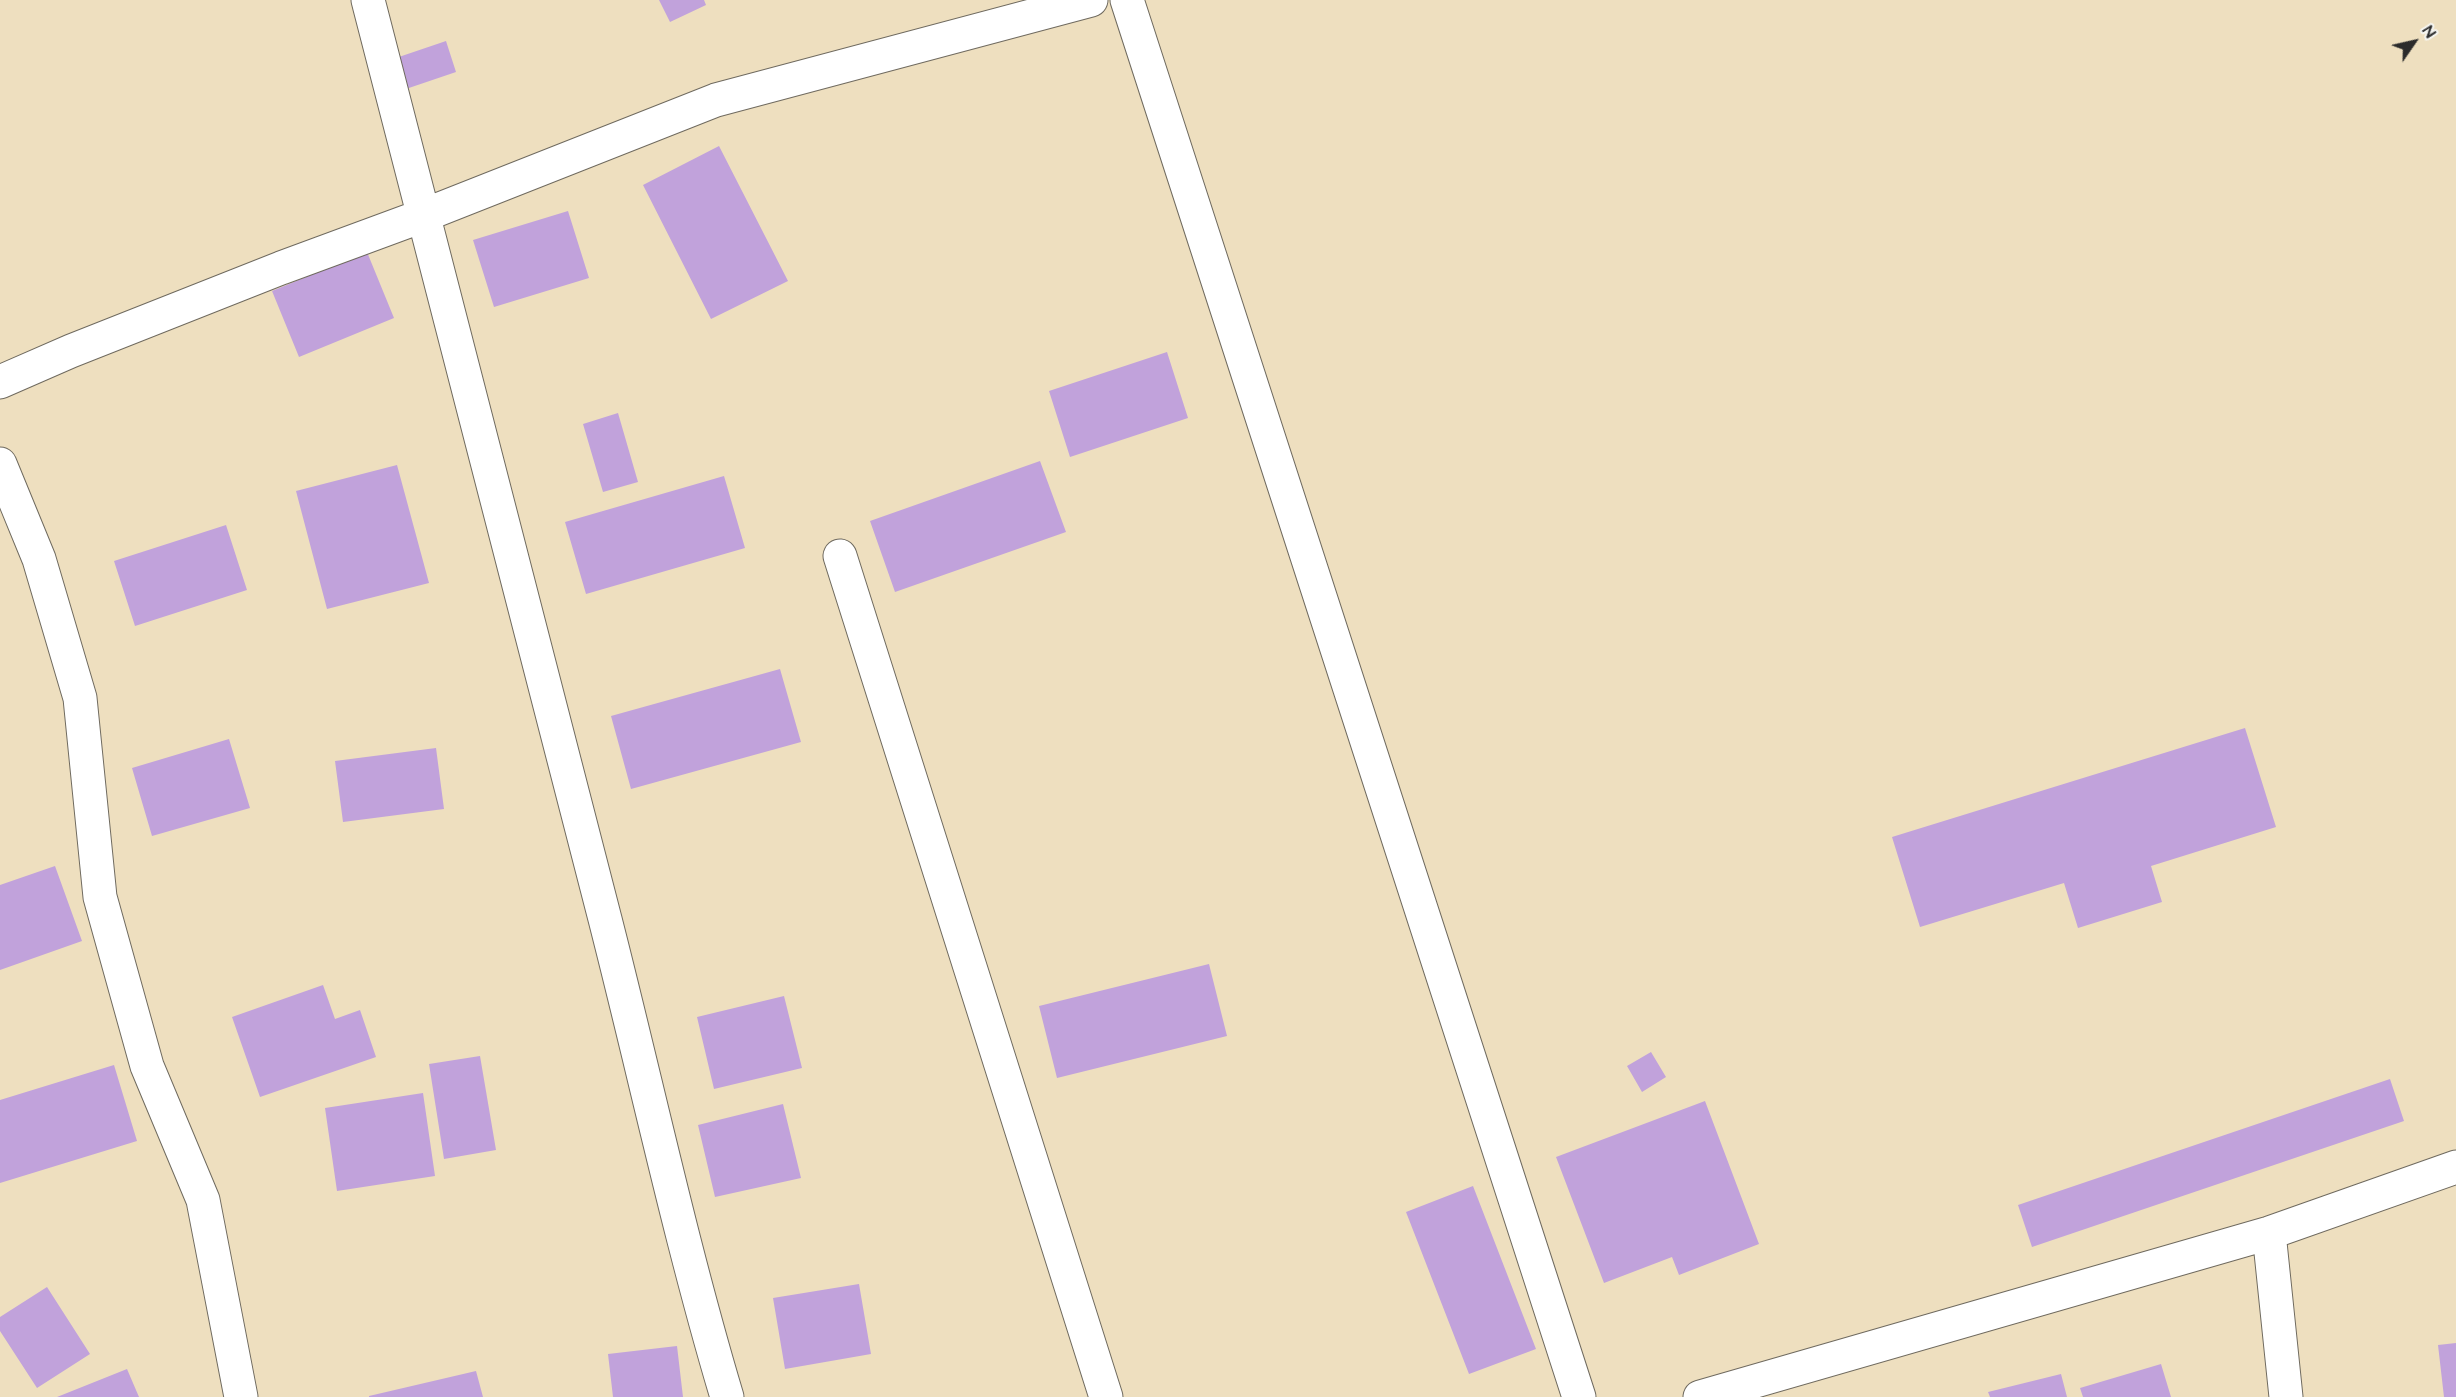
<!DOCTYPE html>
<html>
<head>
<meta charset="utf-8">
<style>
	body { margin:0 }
	#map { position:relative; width:2456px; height:1397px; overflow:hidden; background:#eedfbf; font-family:"Architects Daughter",sans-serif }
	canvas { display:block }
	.north { position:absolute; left:2384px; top:12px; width:60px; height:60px; -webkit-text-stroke:4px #f6f6f2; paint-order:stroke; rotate:56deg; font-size:16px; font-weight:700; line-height:24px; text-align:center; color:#2b2b2b }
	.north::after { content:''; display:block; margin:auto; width:21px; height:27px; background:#2b2b2b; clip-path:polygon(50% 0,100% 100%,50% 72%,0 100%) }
</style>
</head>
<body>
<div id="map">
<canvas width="2456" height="1397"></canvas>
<div class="north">N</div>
</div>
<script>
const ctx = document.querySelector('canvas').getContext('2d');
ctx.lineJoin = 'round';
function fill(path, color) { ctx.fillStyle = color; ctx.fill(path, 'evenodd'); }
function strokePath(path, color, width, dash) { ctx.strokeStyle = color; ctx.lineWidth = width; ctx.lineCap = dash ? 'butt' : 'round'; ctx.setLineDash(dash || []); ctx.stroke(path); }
fill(new Path2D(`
	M 659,0 L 704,0 L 706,5 L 670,22 Z
	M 446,41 L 456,72 L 400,91 L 390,60 Z
	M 719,146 L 788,281 L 711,319 L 643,185 Z
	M 568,211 L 589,278 L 494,307 L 473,240 Z
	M 367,252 L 394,318 L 299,357 L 272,291 Z
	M 1167,352 L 1188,418 L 1070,457 L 1049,391 Z
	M 618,413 L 638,482 L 603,492 L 583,424 Z
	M 1040,461 L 1066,532 L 895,592 L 870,521 Z
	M 397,465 L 429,583 L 327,609 L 296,491 Z
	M 724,476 L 745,548 L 586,594 L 565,522 Z
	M 226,525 L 247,590 L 135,626 L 114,561 Z
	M 780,669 L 801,742 L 631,789 L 611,716 Z
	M 2245,728 L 2276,827 L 2151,866 L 2162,902 L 2078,928 L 2064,883 L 1920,927 L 1892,837 Z
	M 229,739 L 250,808 L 152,836 L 132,768 Z
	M 436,748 L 444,809 L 343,822 L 335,761 Z
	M 55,866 L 82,941 L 0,970 L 0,885 Z
	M 1209,964 L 1227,1036 L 1057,1078 L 1039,1006 Z
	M 323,985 L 335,1019 L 360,1010 L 376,1057 L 260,1097 L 232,1017 Z
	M 784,996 L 802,1068 L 714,1089 L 697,1017 Z
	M 1651,1052 L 1666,1077 L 1642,1092 L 1627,1066 Z
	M 480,1056 L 496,1150 L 444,1159 L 429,1064 Z
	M 114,1065 L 137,1141 L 0,1183 L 0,1100 Z
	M 2390,1079 L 2404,1121 L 2032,1247 L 2018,1205 Z
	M 423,1093 L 435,1176 L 337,1191 L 325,1108 Z
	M 1705,1101 L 1759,1244 L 1679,1275 L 1672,1257 L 1604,1283 L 1556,1157 Z
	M 783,1104 L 801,1178 L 715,1197 L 698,1125 Z
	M 1473,1186 L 1536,1349 L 1469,1374 L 1406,1212 Z
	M 859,1284 L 871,1354 L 785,1369 L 773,1298 Z
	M 47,1287 L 90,1354 L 37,1388 L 0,1331 L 0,1317 Z
	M 2456,1343 L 2456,1397 L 2444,1397 L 2438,1345 Z
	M 677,1346 L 683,1397 L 613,1397 L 608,1354 Z
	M 2161,1364 L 2171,1397 L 2083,1397 L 2080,1388 Z
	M 127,1369 L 139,1397 L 57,1397 Z
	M 476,1371 L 483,1397 L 369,1397 L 369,1396 Z
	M 2061,1374 L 2067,1397 L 1990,1397 L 1988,1392 Z`), '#c1a2db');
const street = new Path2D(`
	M 368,0 C 445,307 526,613 605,919 C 646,1079 680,1240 727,1397
	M 1127,0 L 1579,1397
	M 0,382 L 71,351 L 281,268 L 422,216 L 716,100 L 1091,0
	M 0,464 L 39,559 L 80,698 L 100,897 L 147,1066 L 203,1200 L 241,1397
	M 840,556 L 1106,1397
	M 2269,1233 L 2286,1397
	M 1700,1397 L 2269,1233 L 2456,1167`);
strokePath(street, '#6f6a5f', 35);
strokePath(street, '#fff', 33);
</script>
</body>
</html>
